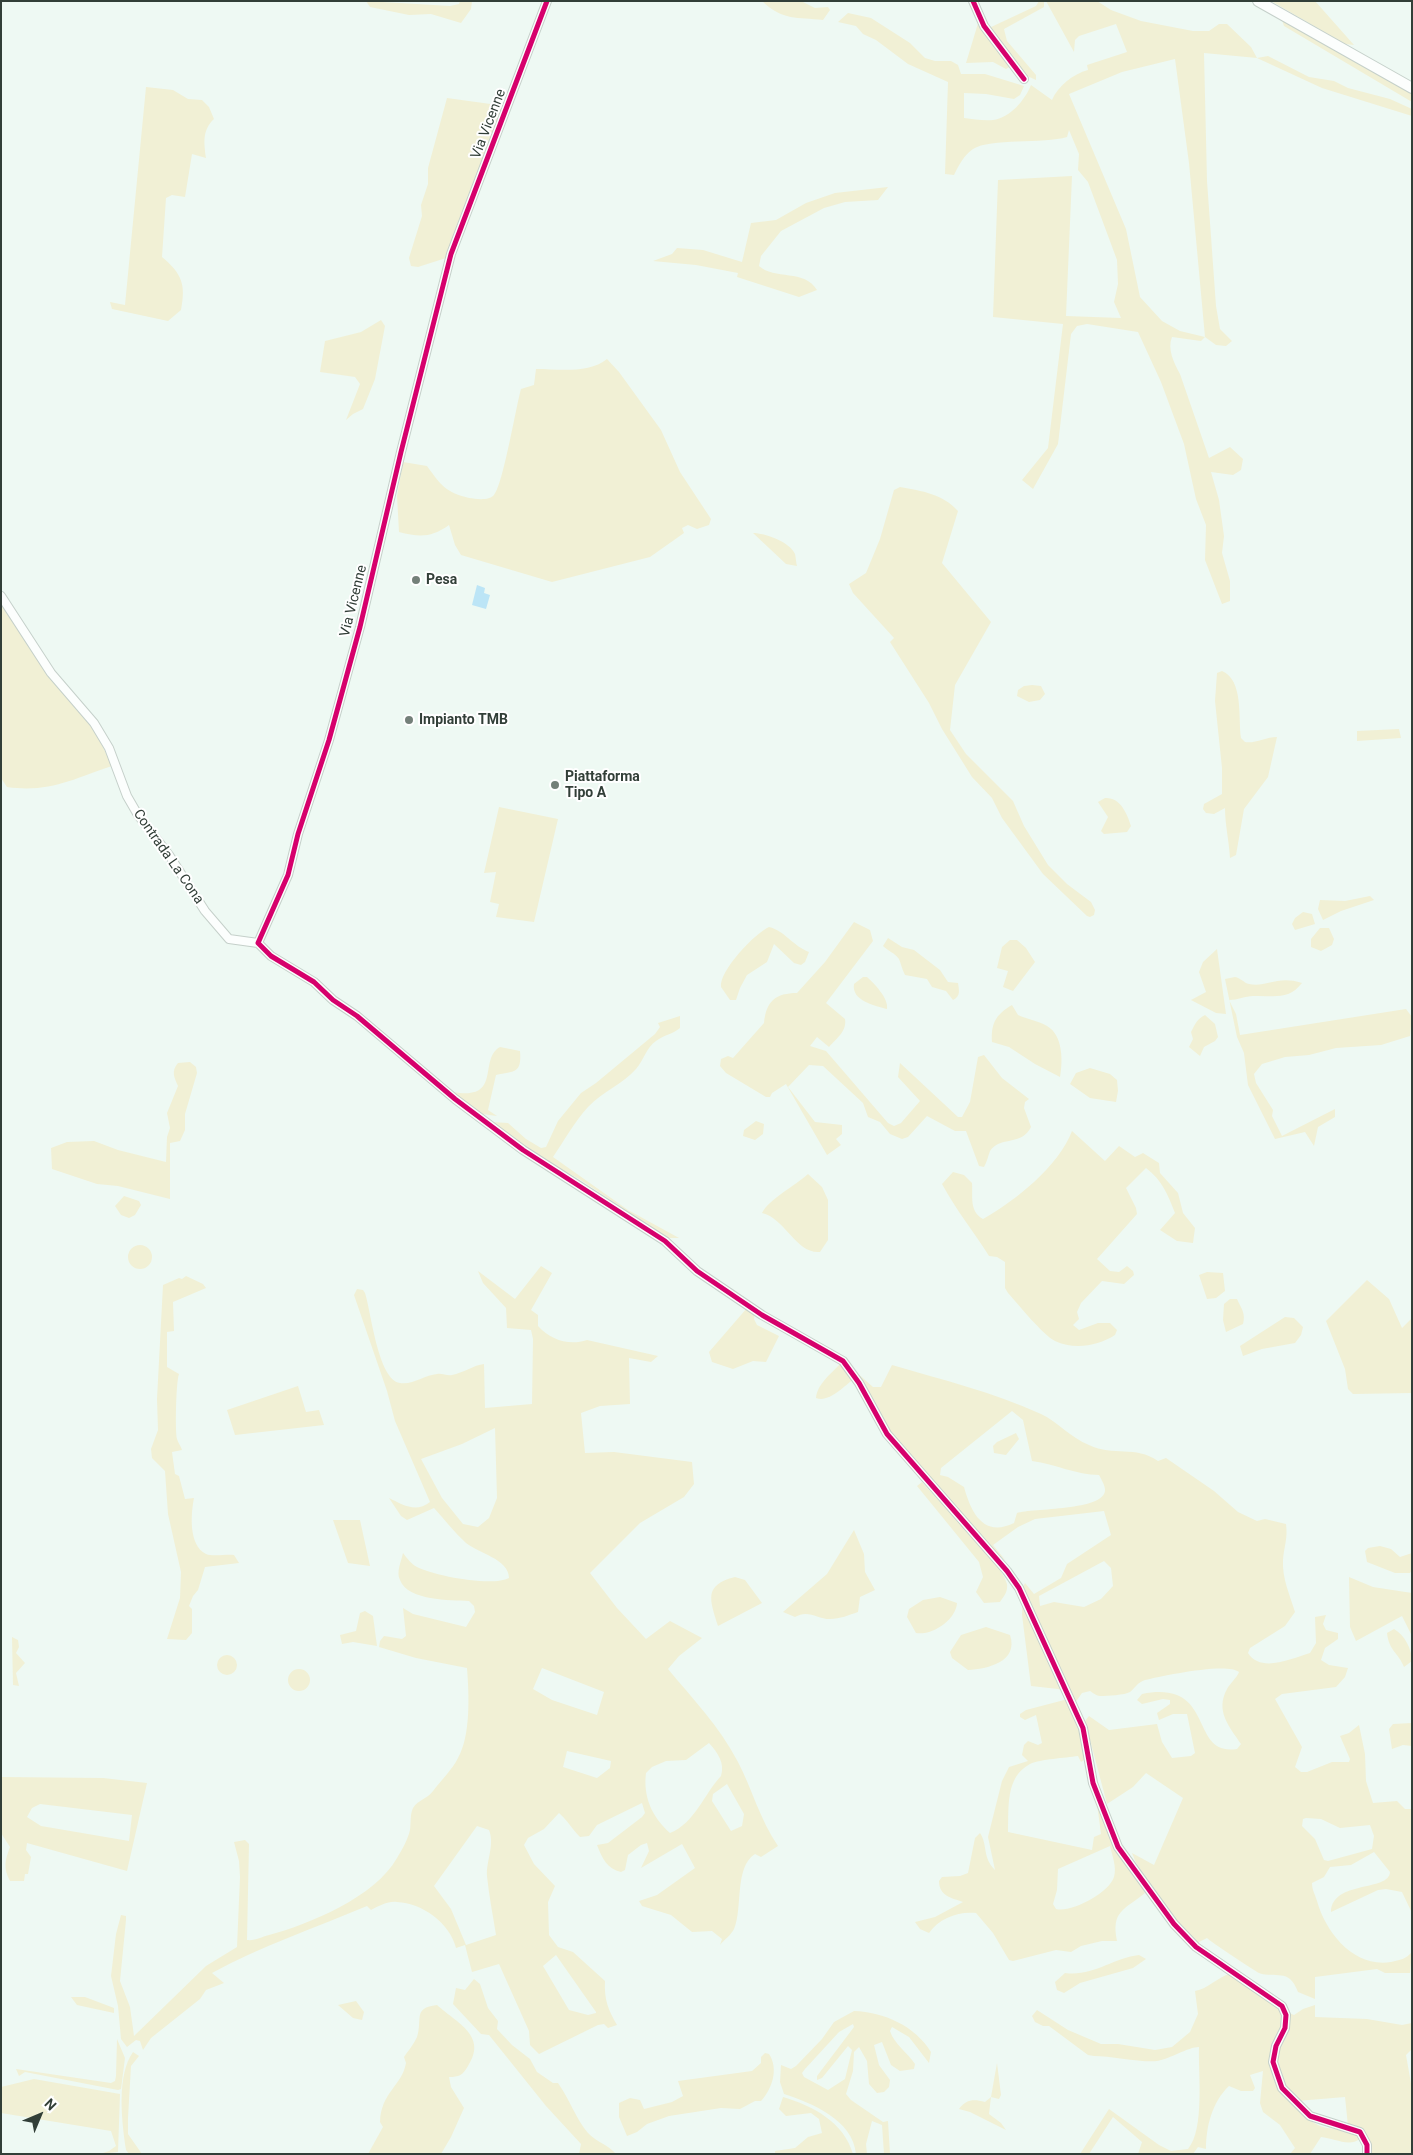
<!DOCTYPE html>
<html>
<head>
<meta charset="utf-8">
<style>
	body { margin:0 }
	#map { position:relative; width:1413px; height:2155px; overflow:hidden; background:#eef9f3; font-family:Roboto,sans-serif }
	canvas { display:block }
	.frame { position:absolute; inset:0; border:2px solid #323f38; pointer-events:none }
	.north { position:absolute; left:15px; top:2090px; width:50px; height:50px; -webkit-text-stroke:4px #fff; paint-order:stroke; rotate:45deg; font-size:14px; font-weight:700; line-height:20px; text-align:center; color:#323f38 }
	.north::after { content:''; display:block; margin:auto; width:18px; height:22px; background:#323f38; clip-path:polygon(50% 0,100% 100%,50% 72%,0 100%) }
</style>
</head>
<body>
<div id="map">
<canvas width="1413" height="2155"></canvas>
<div class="frame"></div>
<div class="north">N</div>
</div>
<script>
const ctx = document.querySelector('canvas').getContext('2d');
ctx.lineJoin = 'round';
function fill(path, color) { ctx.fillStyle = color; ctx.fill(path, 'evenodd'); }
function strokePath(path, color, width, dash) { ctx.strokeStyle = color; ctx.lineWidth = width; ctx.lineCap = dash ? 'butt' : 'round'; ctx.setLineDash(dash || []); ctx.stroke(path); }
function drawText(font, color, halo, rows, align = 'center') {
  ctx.font = font + ' Roboto,sans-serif'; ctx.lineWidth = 4; ctx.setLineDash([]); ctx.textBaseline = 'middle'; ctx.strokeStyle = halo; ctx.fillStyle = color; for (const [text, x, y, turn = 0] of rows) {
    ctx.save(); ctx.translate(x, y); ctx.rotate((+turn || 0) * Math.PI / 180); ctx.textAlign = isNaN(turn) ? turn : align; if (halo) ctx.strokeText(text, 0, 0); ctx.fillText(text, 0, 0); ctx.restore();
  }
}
fill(new Path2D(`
	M 366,1 L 450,6 L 459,4 L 460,1 L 472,1 L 471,9 L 461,23 L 431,14 L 409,15 L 370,7 Z
	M 762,1 L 801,1 L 815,8 L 828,7 L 830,10 L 823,20 C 797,17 783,21 762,1 Z
	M 1039,1 L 1044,1 L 1044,7 L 1004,29 L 1007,41 L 1036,75 L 1036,80 L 1025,75 L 989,28 L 1036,6 Z
	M 1046,1 L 1097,1 L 1111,10 L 1141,21 L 1193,31 L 1209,31 L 1219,24 L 1227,24 L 1251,47 L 1257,58 L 1268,56 L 1309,77 L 1334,81 L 1348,88 L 1390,99 L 1412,109 L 1412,116 L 1322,88 L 1257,58 L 1204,53 L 1207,181 L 1216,306 L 1220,329 L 1232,341 L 1226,346 L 1216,345 L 1205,337 L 1201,341 L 1172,337 C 1167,349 1174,363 1180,374 L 1209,458 L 1230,447 L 1243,459 L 1241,470 L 1233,475 L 1211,472 L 1219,500 L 1224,536 L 1222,553 L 1230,581 L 1230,601 L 1222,604 L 1205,560 L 1206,525 L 1196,499 L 1184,444 L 1161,382 L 1138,332 L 1087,324 L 1077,326 L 1071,334 L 1058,444 L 1033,489 L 1022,480 L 1048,448 L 1063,324 L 993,317 L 998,180 L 1072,176 L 1066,316 L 1121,318 L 1114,302 L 1118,284 L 1117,260 L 1088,182 L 1078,170 L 1079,154 L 1069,130 L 1067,137 C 1044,144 990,138 973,149 C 964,155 959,165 954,175 L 945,174 L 948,82 L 908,64 L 876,40 L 863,34 L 856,26 L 838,22 L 848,13 L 871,18 L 910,43 L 925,58 L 935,61 L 951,61 L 958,65 L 961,74 L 985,74 L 1024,86 L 1020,95 L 1014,99 L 986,94 L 964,93 L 964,118 C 973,119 984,121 993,120 C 1010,118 1025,100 1031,85 L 1052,100 C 1058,86 1073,74 1088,70 L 1087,65 L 1127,52 L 1116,24 L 1079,36 L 1075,40 L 1074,52 ZM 1175,59 L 1189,163 L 1205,337 L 1180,331 L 1162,321 L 1140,297 L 1126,229 L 1069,94 L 1122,72 Z
	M 1271,1 L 1315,1 L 1354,45 L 1345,44 Z
	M 979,20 L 1011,66 L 1006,69 L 993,62 L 966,63 Z
	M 1282,20 L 1412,91 L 1412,102 L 1284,26 Z
	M 146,87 L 173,90 L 188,99 L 202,100 L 209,107 L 214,119 C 202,130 204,143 206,158 L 192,154 L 185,197 L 172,195 L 166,198 L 162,257 C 182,274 186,284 181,310 L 168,321 L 112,309 L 110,302 L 125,305 Z
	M 447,98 L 505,106 L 446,258 L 418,267 L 411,266 L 409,258 L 422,216 L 421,205 L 428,184 L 428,168 Z
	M 888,187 L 878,200 L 845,202 L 824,208 L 781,231 L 761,256 L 759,266 C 774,280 805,269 817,290 L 799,297 L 737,277 L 738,273 L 696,265 L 653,261 L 672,254 L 677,248 L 703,250 L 742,262 L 751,223 L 776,220 L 806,203 L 835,193 Z
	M 381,320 L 385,326 L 375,379 L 363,409 L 353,414 L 346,420 L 360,384 L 355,377 L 320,372 L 325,341 L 361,332 Z
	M 607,359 L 619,372 L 661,430 L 680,472 L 711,519 L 709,525 L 697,529 L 688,525 L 682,528 L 684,533 L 650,557 L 552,582 L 461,555 L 455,545 L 449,525 C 431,538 419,537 399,532 L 397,496 L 403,462 L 427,466 C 441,485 445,492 469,498 C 476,499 489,501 494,495 C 503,485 516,407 521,389 L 534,385 L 536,369 C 558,369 589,374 607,359 Z
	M 900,487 C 922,491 943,494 958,511 L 942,563 L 991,622 L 955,685 L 950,730 L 966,754 L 1013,801 L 1024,826 L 1048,865 L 1067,884 L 1091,902 L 1095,910 L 1094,915 L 1090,917 L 1087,916 L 1043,874 L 1002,818 L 992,798 L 972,777 L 942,729 L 929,703 L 890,642 L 894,638 L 853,593 L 849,584 L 866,573 L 880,539 L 894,490 Z
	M 753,533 C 765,533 790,542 795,554 C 796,558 796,563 797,566 L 786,564 Z
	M 1,602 L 94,728 L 112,766 C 73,779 49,793 7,787 L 1,778 Z
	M 1222,671 C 1244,680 1238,719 1241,738 L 1245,742 C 1254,744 1266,737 1277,737 L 1268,777 L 1244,809 L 1236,855 L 1230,858 C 1229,840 1225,825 1225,808 L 1214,814 L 1206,813 L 1203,809 L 1204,804 L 1222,794 L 1222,768 L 1215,701 L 1217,673 Z
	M 1032,685 L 1041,686 L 1045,694 L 1040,700 L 1029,702 L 1017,696 L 1018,690 L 1024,686 Z
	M 1399,729 L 1401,738 L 1357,741 L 1357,731 Z
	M 1105,798 C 1120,797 1127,813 1131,826 L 1127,832 L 1104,834 L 1101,831 L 1108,817 L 1098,802 Z
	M 499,807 L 558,819 L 534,922 L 496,917 L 499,904 L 490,902 L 496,872 L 484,873 Z
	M 1370,896 L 1374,900 L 1341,911 L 1323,920 L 1318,909 L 1320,900 L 1345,901 Z
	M 1303,912 L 1312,914 L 1315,924 L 1295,930 L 1292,924 L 1295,918 Z
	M 854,922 L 870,930 L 873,941 L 826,1003 L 845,1019 C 847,1031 837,1038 829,1047 L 817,1037 L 810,1046 L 826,1051 L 888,1123 L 894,1126 L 901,1123 L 920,1101 L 898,1077 L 900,1063 L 958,1117 L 962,1117 L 970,1102 L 978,1057 L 984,1055 L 1002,1078 L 1029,1099 L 1025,1102 L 1024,1108 L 1031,1127 C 1022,1146 1000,1136 990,1151 C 988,1156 987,1162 984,1167 L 979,1166 L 966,1131 L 955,1131 L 927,1116 L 908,1137 L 902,1139 L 890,1134 L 880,1122 L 868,1117 L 863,1103 L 823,1066 L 809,1065 L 788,1087 L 815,1122 L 842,1125 L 842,1134 L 836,1139 L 841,1145 L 827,1155 L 786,1084 L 772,1093 L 770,1097 L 766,1097 L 726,1073 L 720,1066 L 721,1059 L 728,1056 L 733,1058 L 764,1023 C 766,1001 776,993 797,993 L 825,962 Z
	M 769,927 C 785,931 793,946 809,952 L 805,962 L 801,965 L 794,963 L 774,944 L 767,962 L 747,975 L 740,988 L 736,1000 L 730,1000 L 721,987 C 719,971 755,933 769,927 Z
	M 1320,928 L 1329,928 L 1334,939 L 1332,945 L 1321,951 L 1311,947 L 1311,939 Z
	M 888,938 L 902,947 L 914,950 L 940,970 L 948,982 L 958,983 C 959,990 961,996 953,1000 L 946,991 L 932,987 L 927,979 L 905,975 C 902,969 901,964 899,959 C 895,953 888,951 883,946 Z
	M 1010,940 L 1017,940 L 1026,948 L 1035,962 L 1013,991 L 1003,987 L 1008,971 L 997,968 L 1002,947 Z
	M 1217,949 L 1226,1014 L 1216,1013 L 1191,1000 L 1206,992 L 1199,972 L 1203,962 Z
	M 863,977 L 867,977 C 875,984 889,999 887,1009 C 876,1006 851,1001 854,984 Z
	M 1235,977 C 1241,978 1244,983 1249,984 C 1266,988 1277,975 1302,983 C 1288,1001 1273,995 1253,996 C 1245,996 1238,1000 1229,1000 L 1236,1014 L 1240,1035 L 1406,1009 L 1412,1017 L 1410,1036 L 1381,1045 L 1336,1048 L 1309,1055 L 1285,1057 L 1262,1064 L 1254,1074 L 1256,1083 L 1273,1110 L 1272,1116 L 1282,1136 L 1335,1109 L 1335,1117 L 1318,1127 L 1314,1146 L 1305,1132 L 1275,1139 L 1248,1085 L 1244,1053 L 1237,1037 L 1225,979 Z
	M 1012,1005 L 1018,1015 C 1027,1019 1039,1021 1047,1026 C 1063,1035 1063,1061 1060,1077 L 1035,1064 L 1009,1047 L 992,1042 C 991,1024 995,1015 1012,1005 Z
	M 1205,1015 L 1215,1024 L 1218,1037 L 1215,1041 L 1204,1047 L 1200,1056 L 1189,1047 L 1193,1039 L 1191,1032 C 1195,1024 1197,1019 1205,1015 Z
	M 680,1016 L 680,1028 C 673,1034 664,1035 656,1041 C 646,1048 644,1060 636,1069 C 623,1084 603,1091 588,1107 C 575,1121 564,1141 553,1157 L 628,1210 L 679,1238 L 668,1238 L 579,1179 L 549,1163 L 491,1122 L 508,1123 L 526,1139 L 541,1148 L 546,1147 L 558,1121 L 581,1093 L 596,1083 L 655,1034 L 660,1027 L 658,1023 Z
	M 500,1047 L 520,1051 C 522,1074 514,1071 496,1075 L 488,1110 L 497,1116 L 482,1114 L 453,1092 C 503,1101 478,1059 500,1047 Z
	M 190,1062 L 196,1067 L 197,1073 L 185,1114 L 185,1130 L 180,1141 L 170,1143 L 170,1199 L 118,1186 L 97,1184 L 52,1169 L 51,1148 L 67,1142 L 94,1141 L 118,1150 L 166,1162 L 167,1137 L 170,1128 L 167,1113 L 178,1086 C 174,1077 171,1071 178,1063 Z
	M 1090,1068 L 1110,1074 L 1117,1080 L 1118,1091 L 1116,1102 L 1090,1098 L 1070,1084 L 1076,1073 Z
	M 756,1121 L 764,1124 L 763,1134 L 755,1140 L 743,1136 L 744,1130 Z
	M 1072,1131 L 1105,1161 L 1119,1146 L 1135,1157 L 1143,1153 L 1159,1163 L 1160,1173 L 1178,1193 L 1183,1213 L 1195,1228 L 1193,1243 L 1177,1241 L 1160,1230 L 1175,1213 C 1168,1195 1162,1180 1146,1168 L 1126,1188 L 1136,1208 L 1137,1214 L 1097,1259 L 1110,1271 L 1119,1272 L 1127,1266 L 1133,1271 L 1134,1275 L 1124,1284 L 1102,1281 L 1081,1303 L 1077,1312 L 1079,1319 L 1073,1325 L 1079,1330 L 1098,1323 L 1110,1323 L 1117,1330 L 1115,1335 C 1098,1346 1074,1350 1055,1341 C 1043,1335 1018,1304 1008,1293 L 1005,1288 L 1005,1262 L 997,1257 L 989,1256 C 974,1232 956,1210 942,1184 L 953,1172 L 964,1175 L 972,1183 C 973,1197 969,1211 983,1219 C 1015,1201 1059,1166 1072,1131 Z
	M 808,1174 L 822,1187 L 828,1200 L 828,1240 L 820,1252 C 796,1254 785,1218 762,1213 C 769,1199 795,1186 808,1174 Z
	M 124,1196 L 139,1201 L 141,1205 L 135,1215 L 129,1218 L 121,1215 L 115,1206 Z
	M128 1257a12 12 0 1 1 24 0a12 12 0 1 1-24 0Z
	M 541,1266 L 552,1273 L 531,1310 L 538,1315 L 538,1326 C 551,1340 569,1346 587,1340 L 658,1356 L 651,1362 L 629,1358 L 630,1404 L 600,1406 L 581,1413 L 585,1453 L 614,1452 L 692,1462 L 694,1484 L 684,1497 L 640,1523 L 590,1573 L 617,1608 L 646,1639 L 670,1621 L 702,1638 L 679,1656 L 668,1669 C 692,1698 720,1727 738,1762 C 752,1789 760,1820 778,1846 L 761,1857 L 755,1854 C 734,1867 743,1909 734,1929 C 731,1935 724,1940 720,1945 L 722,1939 L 712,1931 L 692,1932 L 671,1915 L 642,1906 L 639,1901 L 657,1895 L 695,1868 L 682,1844 L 641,1868 L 649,1851 L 647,1843 L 641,1845 L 628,1855 L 625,1870 L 621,1872 C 607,1869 602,1858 597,1845 L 608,1843 L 642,1817 L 645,1813 L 642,1803 L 597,1825 L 589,1836 L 580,1837 C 572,1829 568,1821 559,1813 L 544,1829 L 528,1838 L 524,1845 L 534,1864 L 555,1886 L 548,1902 L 549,1935 L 558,1947 L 573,1952 L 605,1981 C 604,1999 608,2010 617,2025 L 608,2028 L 604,2024 L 598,2025 L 539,2054 L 530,2045 L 529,2031 L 499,1964 L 472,1972 L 465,1945 L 456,1948 C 450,1923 422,1903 397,1902 C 388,1901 379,1906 371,1910 L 367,1906 C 315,1928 261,1946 212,1973 L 224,1983 L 206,1990 L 200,1999 L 151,2038 L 143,2050 L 140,2041 L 136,2040 L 127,2047 L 121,2039 L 118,2006 L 111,1976 L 116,1934 L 121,1915 L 126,1916 L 126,1920 L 120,1981 L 130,2007 L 134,2036 L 206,1966 L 237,1947 L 240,1877 L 239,1861 L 234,1842 L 245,1840 L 249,1844 L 247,1940 C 255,1941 261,1937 269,1935 C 310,1924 375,1897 397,1858 C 402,1850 408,1839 410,1830 C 411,1823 410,1814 413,1808 C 418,1800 427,1799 433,1791 C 441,1780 452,1770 458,1758 C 471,1735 469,1694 467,1668 L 416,1658 L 379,1647 L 380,1641 L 384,1636 L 402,1639 L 406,1636 L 403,1608 L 413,1614 L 466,1627 L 475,1612 L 474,1606 L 469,1601 C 450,1600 408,1601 400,1580 C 396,1572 401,1562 403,1553 C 407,1558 411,1564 417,1567 C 435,1576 492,1587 509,1578 C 509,1559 478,1553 466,1543 C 454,1532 444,1519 434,1508 L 407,1520 L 401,1516 L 389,1498 C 403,1505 416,1513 430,1502 L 395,1421 L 387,1391 L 354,1295 L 357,1289 L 363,1290 L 365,1293 C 371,1311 378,1380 400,1383 C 413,1385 425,1375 437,1374 C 442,1373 447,1376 452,1375 C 463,1373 474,1365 484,1364 L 485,1408 L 532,1404 L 533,1339 L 531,1330 L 507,1328 L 506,1308 L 483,1283 L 478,1271 L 515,1299 ZM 495,1428 L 497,1498 L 489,1518 L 478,1527 L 463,1524 L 442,1498 L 421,1459 L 462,1444 ZM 542,1668 L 604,1692 L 597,1715 L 552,1700 L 533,1689 ZM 709,1743 C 718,1753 725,1763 721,1776 C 704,1794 695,1823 670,1833 C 652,1817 643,1797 646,1773 L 652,1767 L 666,1761 L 686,1760 ZM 567,1751 L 611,1761 L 610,1768 L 597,1778 L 563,1767 ZM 727,1784 L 744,1814 L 742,1826 L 731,1831 L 712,1801 L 713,1794 ZM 477,1826 L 489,1830 C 495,1845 486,1861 487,1876 C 489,1896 493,1916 496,1935 L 466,1945 L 451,1909 L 434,1886 ZM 556,1955 L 596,2012 L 596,2013 L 588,2015 L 569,2010 L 543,1966 Z
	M 1207,1272 L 1223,1273 L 1225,1291 L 1216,1298 L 1207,1299 L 1199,1275 Z
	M 186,1276 L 203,1284 L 206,1288 L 173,1302 L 174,1331 L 167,1332 L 167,1367 L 179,1374 C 176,1381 175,1431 177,1439 C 178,1443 181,1446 182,1450 L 172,1452 L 175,1474 L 179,1476 L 185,1499 L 194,1498 C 191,1513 188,1545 206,1554 C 213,1557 226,1554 234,1555 L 239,1563 L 205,1567 L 198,1590 L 193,1596 L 189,1606 L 192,1609 L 192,1633 L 186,1640 L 167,1639 L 180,1598 L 181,1572 L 168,1514 L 165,1471 L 152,1458 L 151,1449 L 158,1430 L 157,1399 L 163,1285 L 179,1278 L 182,1279 Z
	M 1367,1280 L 1389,1299 L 1402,1328 L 1412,1318 L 1412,1393 L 1353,1394 L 1348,1389 L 1345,1369 L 1326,1321 Z
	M 1230,1299 L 1237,1299 C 1241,1308 1246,1313 1243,1324 L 1226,1332 L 1223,1320 L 1224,1304 Z
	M 747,1308 L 755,1314 L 754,1319 L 757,1325 L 779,1336 L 766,1362 L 753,1361 L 733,1369 L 712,1362 L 709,1352 Z
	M 1285,1317 L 1294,1318 L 1303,1327 L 1301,1335 L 1295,1343 L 1262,1349 L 1243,1356 L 1240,1346 Z
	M 841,1363 L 854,1379 C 844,1386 829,1403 816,1398 C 817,1384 832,1373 841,1363 Z
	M 892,1365 C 943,1380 993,1392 1041,1414 C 1058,1422 1071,1438 1089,1445 C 1114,1457 1135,1445 1158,1461 L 1166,1458 L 1214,1491 L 1238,1512 L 1257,1521 L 1265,1519 L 1286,1524 C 1288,1538 1284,1547 1283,1560 C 1282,1579 1290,1595 1295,1612 L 1285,1626 L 1250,1648 L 1248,1653 C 1261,1673 1290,1659 1310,1653 L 1316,1643 L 1315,1617 L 1326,1615 L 1323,1624 L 1326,1630 L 1338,1633 L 1338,1639 L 1325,1648 L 1321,1660 L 1329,1665 L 1348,1668 L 1345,1677 L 1336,1687 L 1282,1694 L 1275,1699 L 1302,1747 L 1295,1767 L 1301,1772 L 1307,1772 L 1332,1762 L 1349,1762 L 1350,1759 L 1340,1736 L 1349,1733 L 1359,1725 L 1365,1754 L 1366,1781 L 1373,1803 L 1397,1801 L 1405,1809 L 1412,1809 L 1412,1913 L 1402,1892 L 1386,1889 L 1378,1890 L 1331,1912 C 1332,1880 1389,1892 1390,1872 L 1374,1852 L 1351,1865 L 1330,1867 L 1324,1877 L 1312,1883 C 1312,1890 1315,1894 1317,1901 C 1326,1933 1354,1968 1391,1962 C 1400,1960 1406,1959 1412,1952 L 1410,1973 L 1385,1973 L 1377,1969 L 1315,1977 L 1315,1999 L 1298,1992 C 1289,1967 1275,1979 1259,1973 C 1254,1970 1209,1941 1207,1938 L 1197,1943 L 1175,1920 L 1136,1863 L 1132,1853 L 1154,1865 L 1183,1798 L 1146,1773 L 1133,1787 L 1107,1804 L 1085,1721 L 1089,1716 L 1109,1730 L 1157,1724 L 1162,1742 L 1172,1758 L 1191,1756 L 1195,1753 L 1187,1714 L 1173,1714 L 1159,1720 L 1157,1713 L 1170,1704 L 1170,1700 L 1163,1699 L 1142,1704 L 1137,1700 L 1142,1694 C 1217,1679 1188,1757 1237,1749 L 1241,1744 C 1229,1726 1215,1711 1227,1689 C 1231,1682 1236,1679 1239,1672 C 1227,1662 1162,1676 1145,1680 C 1138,1682 1135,1688 1130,1692 C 1125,1695 1107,1696 1100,1696 C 1097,1696 1093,1693 1090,1691 L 1082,1693 L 1075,1703 L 1071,1694 L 1058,1689 L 1031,1686 L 1022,1615 L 1023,1587 L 1025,1583 L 1034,1594 L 1061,1578 L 1067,1564 L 1111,1535 L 1104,1511 L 1035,1519 L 1018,1527 L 993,1545 L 1006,1561 L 985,1542 L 894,1438 L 856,1372 L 873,1387 L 881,1387 ZM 1012,1411 L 1023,1420 L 1032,1461 C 1056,1464 1076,1475 1099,1475 C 1101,1479 1105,1485 1105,1490 C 1105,1511 1032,1508 1017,1513 L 1014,1523 C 983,1538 971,1512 964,1487 L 948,1477 L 940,1475 L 941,1468 ZM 1104,1561 L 1111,1568 L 1113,1586 L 1101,1599 L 1084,1607 L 1054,1602 L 1040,1606 L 1039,1596 ZM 1306,1818 L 1321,1819 L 1340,1828 L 1370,1825 L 1374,1836 L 1372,1849 L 1328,1861 L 1324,1860 L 1315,1839 L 1302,1826 L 1303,1819 Z
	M 298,1386 L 306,1412 L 319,1410 L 324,1425 L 235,1435 L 227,1410 Z
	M 1016,1433 L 1019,1439 L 1006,1455 L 994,1453 L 993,1446 L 997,1442 Z
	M 922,1482 C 939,1502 1003,1563 1007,1584 C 1008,1592 1004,1596 1000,1602 L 984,1603 L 976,1592 L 983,1577 L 979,1562 L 917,1486 Z
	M 333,1520 L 360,1520 L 370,1566 L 348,1563 Z
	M 854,1530 L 864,1554 L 865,1572 L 875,1590 L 860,1597 L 858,1612 C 849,1615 840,1619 830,1619 C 817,1619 808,1609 795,1617 L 783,1612 L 827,1574 Z
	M 1380,1546 L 1391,1549 L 1400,1557 L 1412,1553 L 1412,1570 L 1410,1573 L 1395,1573 L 1367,1562 L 1365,1551 L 1368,1548 Z
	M 735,1577 L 745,1580 L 762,1603 L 718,1626 C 710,1600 703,1585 735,1577 Z
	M 1349,1577 L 1373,1587 L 1412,1593 L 1412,1636 L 1402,1616 L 1356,1641 L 1350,1627 Z
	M 940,1597 L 957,1603 C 956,1620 932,1636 916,1633 L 907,1617 L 909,1609 L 923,1600 Z
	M 365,1611 L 373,1616 L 377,1646 L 353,1642 L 342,1644 L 340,1635 L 356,1631 L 360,1613 Z
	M 986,1627 L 1010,1635 C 1019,1662 987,1669 968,1670 L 952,1658 L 950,1652 L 961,1635 Z
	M 1394,1629 C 1405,1635 1412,1650 1412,1661 L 1404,1667 C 1398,1652 1389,1651 1387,1633 Z
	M 12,1637 L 18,1640 L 19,1647 L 16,1653 L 25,1663 L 16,1673 L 19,1686 L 13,1685 Z
	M217 1665a10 10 0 1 1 20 0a10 10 0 1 1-20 0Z
	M288 1680a11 11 0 1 1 22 0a11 11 0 1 1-22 0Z
	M 1068,1699 L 1081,1727 L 1087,1758 L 1081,1762 L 1078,1756 C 1065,1758 1041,1759 1030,1764 C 1005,1777 1009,1808 1008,1832 L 1092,1850 L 1094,1837 L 1101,1834 L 1098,1811 L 1090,1785 L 1145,1893 C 1124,1910 1111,1911 1117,1941 L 1102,1941 L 1081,1946 L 1071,1952 L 1056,1950 L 1013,1961 L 1009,1960 L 993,1933 L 976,1913 C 959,1911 939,1918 929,1933 L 920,1929 L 915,1922 L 935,1917 L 963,1902 C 952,1898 939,1896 939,1881 L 942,1877 L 960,1876 L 968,1873 L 975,1838 L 980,1833 C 988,1845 982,1857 995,1870 L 988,1837 L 1002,1781 L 1009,1767 L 1028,1761 L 1022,1755 L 1024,1745 L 1028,1741 L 1038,1745 L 1042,1743 L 1036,1715 L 1025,1720 L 1020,1717 L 1020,1714 L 1026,1710 ZM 1110,1846 C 1112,1855 1117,1867 1114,1877 C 1109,1893 1071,1913 1056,1909 L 1053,1904 L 1057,1890 L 1058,1869 Z
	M 1412,1723 L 1412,1746 L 1403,1745 L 1392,1749 L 1389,1729 L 1393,1724 Z
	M 1,1777 L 103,1778 L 147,1783 L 127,1871 L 27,1843 L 26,1850 L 31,1857 L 28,1874 L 25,1874 L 24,1881 L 10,1881 C 3,1868 5,1860 10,1847 L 1,1833 ZM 40,1804 L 132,1815 L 129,1841 L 41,1826 L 27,1817 L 32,1808 Z
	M 1139,1955 L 1146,1959 L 1133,1968 L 1080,1983 L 1064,1993 L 1057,1990 L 1055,1982 L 1065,1973 C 1092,1977 1113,1958 1139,1955 Z
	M 1232,1973 L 1279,2009 L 1294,2015 L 1303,2009 L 1315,2005 L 1315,2017 L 1367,2019 L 1402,2025 L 1412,2023 L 1412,2049 L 1406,2055 L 1412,2089 L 1412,2154 L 1372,2154 C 1365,2134 1370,2133 1348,2126 L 1345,2097 L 1297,2101 L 1283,2091 C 1294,2104 1304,2119 1320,2126 C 1332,2131 1352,2128 1361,2138 C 1350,2148 1334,2138 1321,2137 L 1310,2154 L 1290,2154 L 1295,2148 L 1280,2125 L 1263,2112 L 1260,2103 L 1263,2071 L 1250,2075 L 1255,2088 L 1253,2091 L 1241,2091 L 1229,2086 C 1212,2102 1206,2127 1206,2149 L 1198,2147 L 1193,2154 L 1138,2154 L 1142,2142 L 1113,2117 L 1089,2154 L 1080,2154 L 1109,2109 L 1159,2145 L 1171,2151 L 1188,2149 C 1205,2129 1198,2073 1199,2047 C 1188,2047 1170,2059 1157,2061 C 1144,2063 1111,2056 1094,2056 L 1088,2055 L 1049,2026 L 1043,2026 L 1035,2022 L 1032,2016 L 1037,2010 L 1068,2030 L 1101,2044 L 1118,2044 L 1155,2050 L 1172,2047 L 1190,2032 L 1198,2014 L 1195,1991 C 1208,1989 1217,1977 1232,1973 Z
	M 474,1979 L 480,1984 L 488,2008 L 498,2021 L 497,2029 L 512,2045 L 530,2059 L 537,2072 L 553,2083 L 558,2083 C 569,2098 576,2119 588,2133 C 596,2142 609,2145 616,2154 L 579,2154 L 581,2144 L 546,2106 L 489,2035 L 481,2034 L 453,2004 L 456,1988 L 465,1990 Z
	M 71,1997 L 85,1997 L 114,2008 L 114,2013 L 77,2005 Z
	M 356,2001 L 364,2012 L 362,2020 L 353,2018 L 338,2005 Z
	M 437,2005 C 457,2023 488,2036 468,2066 C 463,2075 459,2077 449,2077 L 451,2087 L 464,2108 L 451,2137 L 441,2154 L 368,2154 L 383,2127 L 380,2122 C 381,2092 402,2086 406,2063 L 404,2057 C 408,2051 414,2044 417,2037 C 423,2019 412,2008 437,2005 Z
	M 854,2011 C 884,2012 915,2026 931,2052 L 929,2063 L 909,2037 L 892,2027 L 890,2031 C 894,2044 908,2053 915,2064 L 914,2069 L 900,2071 L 891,2065 L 882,2042 L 874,2045 L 879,2065 L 890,2080 L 889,2087 L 884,2092 L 877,2093 L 869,2084 L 867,2061 L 859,2047 L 854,2052 L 853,2071 L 846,2094 L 851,2100 L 883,2122 L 888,2121 L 890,2154 L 884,2154 L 882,2125 L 872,2121 L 866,2144 L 867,2154 L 856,2154 C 853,2120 812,2103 784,2094 L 780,2082 L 781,2065 L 791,2069 L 796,2066 L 822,2039 L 834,2022 ZM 853,2024 L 854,2027 L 817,2076 L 817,2080 L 822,2078 L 848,2046 L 852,2050 L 845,2079 L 828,2090 L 804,2077 L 802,2073 L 805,2069 L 839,2032 Z
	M 117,2039 L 125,2058 L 121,2089 L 118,2090 L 25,2072 L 19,2076 L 16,2069 L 111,2083 L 115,2081 L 116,2076 Z
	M 133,2052 L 139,2056 L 131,2066 L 128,2118 L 128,2134 L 142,2154 L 129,2154 L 126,2150 C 122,2123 116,2076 133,2052 Z
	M 765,2053 L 769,2054 C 779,2069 772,2089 761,2101 L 755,2101 L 740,2109 L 721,2108 L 669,2116 L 647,2124 L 637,2132 L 627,2136 L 619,2117 L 619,2103 L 630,2098 L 640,2100 L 644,2109 L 672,2102 L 683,2096 L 678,2081 L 752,2071 L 761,2063 L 761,2057 Z
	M 997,2063 L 1001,2095 L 999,2099 L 991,2097 L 989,2114 L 1001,2123 L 1006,2130 L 970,2112 L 959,2109 C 966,2099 974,2099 985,2102 L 991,2097 Z
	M 34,2079 L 120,2094 L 118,2152 L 100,2154 L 109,2151 L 116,2146 L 111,2131 L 1,2113 L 1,2087 Z
	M 783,2097 C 813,2106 844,2122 853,2154 L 775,2154 L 775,2151 L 795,2148 L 808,2137 L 822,2133 L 819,2119 L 811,2113 L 786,2116 L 779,2109 Z`), '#f1f0d5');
fill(new Path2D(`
	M 477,585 L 485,588 L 484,593 L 490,595 L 486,609 L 472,605 Z`), '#bce5f6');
const minor = new Path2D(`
	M 973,1 L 984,26 L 1024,79
	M 1,596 L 51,673 L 94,723 L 109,748 L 127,796 L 138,815 L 169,855 L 205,911 L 229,939 L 258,943
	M 258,943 L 271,956 L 314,982 L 333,1000 L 357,1016 L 455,1099 L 523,1150 L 665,1241 L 697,1271 L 762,1315 L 843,1361 L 859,1383 L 887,1434 L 1007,1571 L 1019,1588 L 1083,1728 L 1093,1783 L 1118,1847 L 1174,1924 L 1196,1947 L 1282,2006 L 1286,2015 L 1285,2028 L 1276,2046 L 1273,2062 L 1282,2088 L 1310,2116 L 1360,2132 L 1367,2145 L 1367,2154
	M 258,943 L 288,875 L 298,834 L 329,740 L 360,627 L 401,452 L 451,254 L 547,1`);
const major = new Path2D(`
	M 1258,1 L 1412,88`);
strokePath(minor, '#c5d0ca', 10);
strokePath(major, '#c5d0ca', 12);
strokePath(minor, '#fcfefd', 8);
strokePath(major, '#fcfefd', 10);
strokePath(new Path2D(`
	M 547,1 L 451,254 L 401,452 L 360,627 L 329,740 L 298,834 L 288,875 L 258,943 L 271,956 L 314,982 L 333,1000 L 357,1016 L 455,1099 L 523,1150 L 665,1241 L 697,1271 L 762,1315 L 843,1361 L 859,1383 L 887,1434 L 1007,1571 L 1019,1588 L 1083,1728 L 1093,1783 L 1118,1847 L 1174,1924 L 1196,1947 L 1282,2006 L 1286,2015 L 1285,2028 L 1276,2046 L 1273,2062 L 1282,2088 L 1310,2116 L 1360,2132 L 1367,2145 L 1367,2154
	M 973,1 L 984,26 L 1024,79`), '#d6006c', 5);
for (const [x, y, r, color] of [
	[416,580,5,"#748079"],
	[409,720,5,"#748079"],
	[555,785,5,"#748079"]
]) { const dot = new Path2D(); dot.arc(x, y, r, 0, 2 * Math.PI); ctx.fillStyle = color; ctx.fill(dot); strokePath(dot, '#fff', 2); }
drawText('14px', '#323f38', '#fff', [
	["Via Vicenne",489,124,-69],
	["Via Vicenne",354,601,-76],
	["Contrada La Cona",168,857,55]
]);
drawText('bold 14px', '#323f38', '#fff', [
	["Pesa",426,580],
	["Impianto TMB",419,720],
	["Piattaforma",565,777],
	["Tipo A",565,793]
], 'left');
</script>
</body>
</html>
